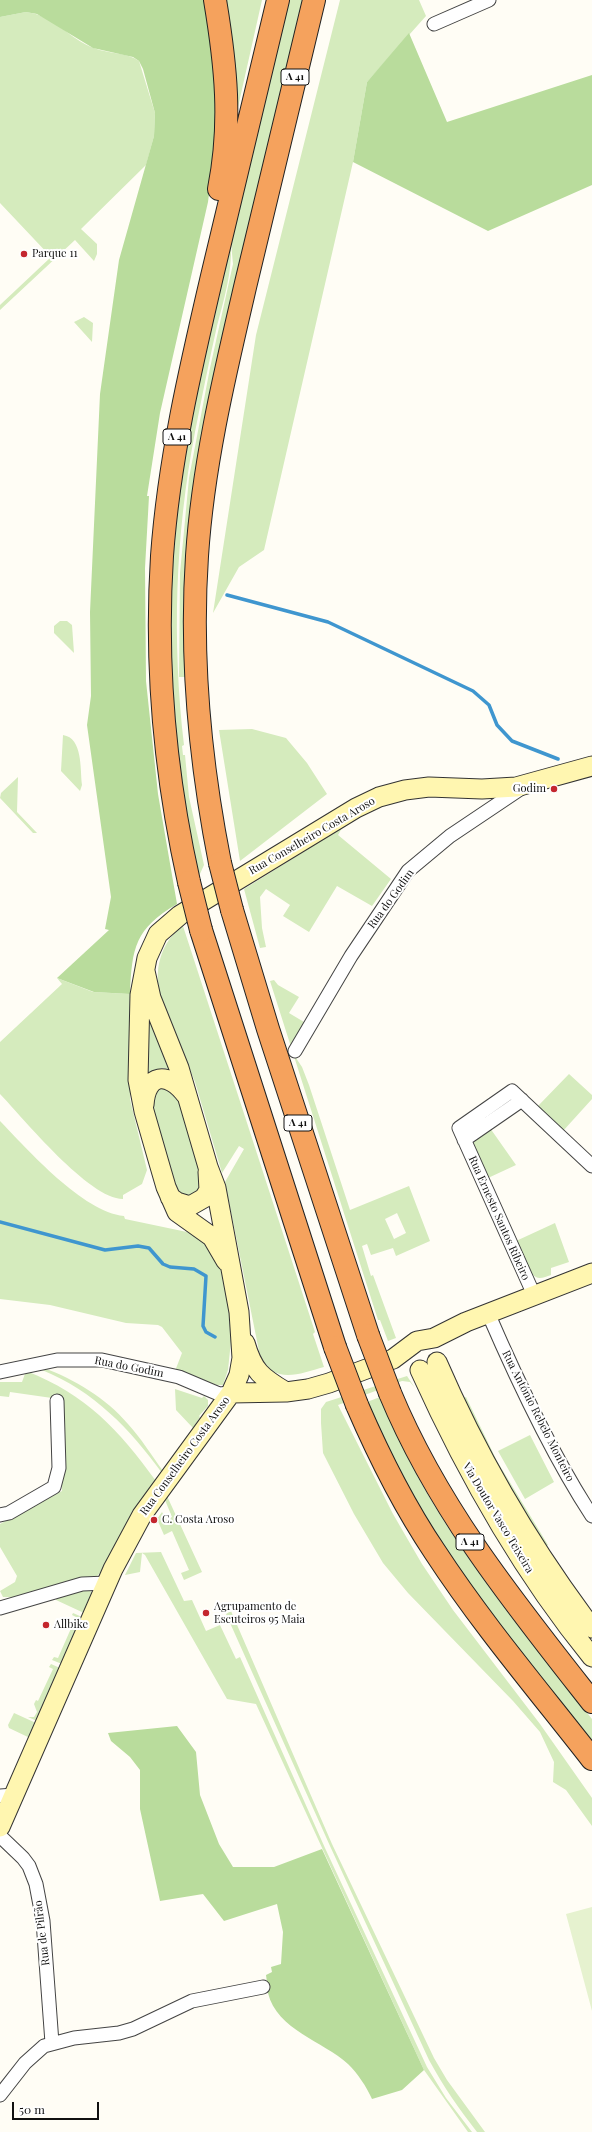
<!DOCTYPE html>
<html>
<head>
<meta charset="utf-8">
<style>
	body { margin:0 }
	#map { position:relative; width:592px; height:2132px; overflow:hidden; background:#fffdf5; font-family:"Playfair Display",serif }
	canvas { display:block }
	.scale { position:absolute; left:12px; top:2102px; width:87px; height:18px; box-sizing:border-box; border:2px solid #111; border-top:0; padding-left:5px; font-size:12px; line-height:14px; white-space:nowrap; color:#111; -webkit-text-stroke:3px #fff; paint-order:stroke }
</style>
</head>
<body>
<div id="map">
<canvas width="592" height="2132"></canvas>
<div class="scale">50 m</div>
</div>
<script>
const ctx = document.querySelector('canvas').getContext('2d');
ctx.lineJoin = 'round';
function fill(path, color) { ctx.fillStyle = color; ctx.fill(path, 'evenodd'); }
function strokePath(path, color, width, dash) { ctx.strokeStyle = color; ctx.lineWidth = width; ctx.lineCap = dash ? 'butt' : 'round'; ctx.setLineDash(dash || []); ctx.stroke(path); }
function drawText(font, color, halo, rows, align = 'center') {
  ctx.font = font + ' "Playfair Display",serif'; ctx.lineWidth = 4; ctx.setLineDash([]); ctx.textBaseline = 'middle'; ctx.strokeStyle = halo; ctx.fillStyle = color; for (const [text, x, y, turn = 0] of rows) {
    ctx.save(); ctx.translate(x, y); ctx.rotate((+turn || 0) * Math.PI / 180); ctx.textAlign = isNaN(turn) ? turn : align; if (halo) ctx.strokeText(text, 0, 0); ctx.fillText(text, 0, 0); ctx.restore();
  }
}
fill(new Path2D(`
	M 222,0 L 262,0 L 232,134 Z
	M 289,0 L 302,0 L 274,120 L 186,552 L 184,621 L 185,677 L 179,677 L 180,573 L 189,478 L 210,368 L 233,264 L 231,243 Z
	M 340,0 L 419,0 L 426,16 L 367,82 L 353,162 L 264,550 L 239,567 L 213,613 L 256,335 Z
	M 26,12 C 56,16 70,40 94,48 C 109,54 126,52 139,61 L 155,113 L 154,136 L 146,165 L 81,229 L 97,244 L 97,254 L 94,261 L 75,240 L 0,310 L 0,305 L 51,257 L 0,203 L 0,17 Z
	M 231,246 C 232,273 224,299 217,326 C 209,361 202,397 195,432 C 175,536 172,641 184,745 L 182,746 L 183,755 L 185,755 L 189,797 L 204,865 L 199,876 C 168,749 163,614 181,484 C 192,404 212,325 231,246 Z
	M 84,317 L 93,323 L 92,342 L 74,322 Z
	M 60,621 L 67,621 L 72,625 L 74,653 L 54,633 L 54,626 Z
	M 252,729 L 286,738 L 307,763 L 327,794 L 240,861 L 219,730 Z
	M 63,735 C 83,738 80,769 82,785 L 80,791 L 61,771 Z
	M 18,777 L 17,812 L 37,833 L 33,833 L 0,798 L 1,793 Z
	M 342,828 L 338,835 L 391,879 L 372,906 L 337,886 L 309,932 L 283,916 L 290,905 L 266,889 L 260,897 L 262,928 L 266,947 L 260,948 L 244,889 Z
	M 183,926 L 315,1332 L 313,1334 L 324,1367 C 299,1374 274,1385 260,1356 L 225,1182 L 244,1149 L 239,1146 L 222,1173 L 195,1082 L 161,997 C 153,972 160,942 183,926 Z
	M 57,978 L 93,992 L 130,994 L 130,1099 L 147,1170 L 142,1184 L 123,1195 L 123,1199 C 89,1199 24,1119 0,1094 L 0,1042 L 62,984 Z
	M 274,980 L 278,985 L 299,997 L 289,1013 L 304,1022 L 294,1041 L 292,1052 L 302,1067 L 309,1085 L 350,1210 L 409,1186 L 430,1241 L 396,1256 L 393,1248 L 371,1255 L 367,1244 L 362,1246 L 371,1276 L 373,1275 L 396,1338 L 388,1341 L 380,1320 L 378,1320 L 270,981 ZM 397,1213 L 406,1233 L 394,1239 L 385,1219 Z
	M 145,1001 L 172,1070 L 162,1068 L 146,1075 Z
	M 569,1074 L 592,1095 L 592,1099 L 563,1131 L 537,1107 Z
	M 163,1086 L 178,1092 L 204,1174 L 199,1192 L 188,1196 L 177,1192 L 150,1099 L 153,1092 Z
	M 0,1121 C 28,1150 83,1212 124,1216 L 125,1219 L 187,1232 L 202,1241 L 220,1257 L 228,1296 L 231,1341 L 228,1370 L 223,1385 L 217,1385 L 175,1371 L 182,1353 L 162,1327 L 158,1325 L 126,1323 L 50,1305 L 0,1299 Z
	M 490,1128 L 516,1165 L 488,1178 L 473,1143 L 475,1140 Z
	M 555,1223 L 569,1262 L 551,1268 L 551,1275 C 544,1277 538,1281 532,1274 L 516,1241 Z
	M 44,1368 C 74,1379 106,1398 128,1424 C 141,1438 152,1456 163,1471 L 162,1473 C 130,1429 94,1391 42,1370 Z
	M 26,1371 C 87,1395 118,1429 156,1481 L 125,1527 L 102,1571 L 96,1577 L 15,1597 L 3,1597 L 0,1591 L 15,1582 L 17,1576 L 0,1547 L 0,1524 L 62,1491 L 59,1399 L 10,1392 L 9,1397 L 0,1396 L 0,1382 L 22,1382 Z
	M 407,1376 L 415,1388 L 410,1382 L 402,1381 L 338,1405 L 393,1514 L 422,1564 L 453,1610 L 540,1724 L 592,1798 L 592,1826 L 566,1790 L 553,1782 L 554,1762 L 540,1732 L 513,1701 L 408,1593 L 383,1563 L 354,1514 L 323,1453 L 321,1423 L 321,1409 L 326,1402 Z
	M 175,1389 L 202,1398 L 204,1396 L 208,1400 L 208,1406 L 199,1416 L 200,1417 L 193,1428 L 176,1410 Z
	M 380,1397 C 396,1434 413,1471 434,1505 C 480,1581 537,1650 592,1719 L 592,1740 C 538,1673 482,1607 436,1534 C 410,1492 387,1447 367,1402 Z
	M 466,1397 L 497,1461 L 548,1545 L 544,1548 L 461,1399 Z
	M 530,1435 L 554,1482 L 525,1499 L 498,1451 Z
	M 167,1496 L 202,1572 L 184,1580 L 181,1573 L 189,1570 L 172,1531 L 164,1535 L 157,1519 L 162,1512 L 166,1520 L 172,1517 L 165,1500 Z
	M 161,1552 L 184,1601 L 192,1600 L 206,1631 L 220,1625 L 236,1659 L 240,1657 L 325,1848 L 427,2067 L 446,2098 L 472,2132 L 468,2132 L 424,2070 L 256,1704 L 227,1699 L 145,1555 L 142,1553 L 140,1572 L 125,1575 L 136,1553 Z
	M 82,1588 L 90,1590 L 92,1594 L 84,1613 L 56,1600 L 55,1597 Z
	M 231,1611 L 332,1844 L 434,2058 L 447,2080 L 485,2132 L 477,2132 C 459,2109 443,2086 429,2060 L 330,1846 L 226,1614 Z
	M 73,1613 L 82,1617 L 62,1664 L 52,1660 L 54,1657 L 58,1658 L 76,1617 L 72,1615 Z
	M 51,1664 L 60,1668 L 37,1721 L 28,1717 L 34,1717 L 37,1712 L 34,1704 L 36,1700 L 38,1701 L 53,1669 L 49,1667 Z
	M 14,1713 L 36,1723 L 30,1738 L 9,1728 L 8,1725 Z`), '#d5ebbd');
fill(new Path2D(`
	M 0,0 L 205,0 L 214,58 L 216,139 L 208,202 L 160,413 L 147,496 L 149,496 L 145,568 L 146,681 L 158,794 L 177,904 C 135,929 132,947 130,994 L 94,992 L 57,978 L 109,930 L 105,929 L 111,897 L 87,725 L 91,696 L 90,612 L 100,394 L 119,260 L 154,136 L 155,113 L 143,69 L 139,61 L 133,57 L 93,48 L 37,14 L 26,12 L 0,17 Z
	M 409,33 L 447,122 L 592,75 L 592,185 L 488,231 L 353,162 L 367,82 Z
	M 177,1726 L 196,1752 L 200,1795 L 219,1844 L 233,1867 L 274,1867 L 322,1849 L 424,2070 L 402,2090 L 372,2099 C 366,2086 358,2074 348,2064 C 323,2041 277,2030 268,1993 C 267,1987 267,1981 266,1975 L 272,1972 L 271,1967 L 281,1964 L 283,1932 L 277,1904 L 224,1921 L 203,1894 L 160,1901 L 140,1809 L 140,1770 L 130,1757 L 111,1741 L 108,1733 Z`), '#b9dc9c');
fill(new Path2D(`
	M 592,1907 L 592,2011 L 566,1914 Z`), '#e6f2cf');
strokePath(new Path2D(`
	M 227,595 L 328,622 L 473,691 L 489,705 L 497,725 L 512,741 L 558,759
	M 0,1222 L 105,1250 L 138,1246 L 149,1248 L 163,1264 L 170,1267 L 194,1269 L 206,1276 L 203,1326 L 206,1332 L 215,1337`), '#3f96cf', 3.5);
const minor = new Path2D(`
	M 434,24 L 489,0
	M 295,1051 L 351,956 L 408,871 L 450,836 L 523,787
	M 464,1140 L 522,1100
	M 534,1295 L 459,1128 L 512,1091 L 592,1166
	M 488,1313 C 517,1380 552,1455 592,1516
	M 0,1372 L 57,1360 L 102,1360 L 179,1377 L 219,1394 L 231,1393
	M 0,1515 L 9,1513 L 54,1487 L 59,1468 L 57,1401
	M 0,1608 L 82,1584 L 107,1583
	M 0,1796 L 14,1795
	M 0,1836 L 23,1858 L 29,1866 L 36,1884 L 43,1921 L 52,2043
	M 0,2095 L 25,2063 L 44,2046 L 74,2038 L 119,2033 L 133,2029 L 192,2001 L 263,1987`);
const secondary = new Path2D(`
	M 144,1105 C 146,1073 168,1071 186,1095
	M 170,1197 L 177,1202 L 190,1206 L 204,1198 L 209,1190 L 208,1172
	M 226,1261 L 212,1237 L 177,1212 L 166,1187 L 159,1163 L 144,1111 L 138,1080 L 140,995 L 147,958 L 158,934 L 180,915 L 356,808 L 379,797 L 405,790 L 429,787 L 482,789 L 516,787 L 592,766
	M 245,1343 C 253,1371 261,1377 286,1392
	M 437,1362 C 478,1457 530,1546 592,1628
	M 420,1370 C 466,1472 521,1570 592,1657
	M 231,1393 L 286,1392 L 308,1389 L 329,1383 L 393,1359 L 417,1341 L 434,1338 L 466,1322 L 592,1273
	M 0,1827 L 113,1569 L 142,1515 L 231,1393 L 239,1375 L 242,1358 L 239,1312 L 216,1188 L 208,1167 L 179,1068 L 151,998 L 145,971`);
const motorway = new Path2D(`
	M 215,0 C 226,66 232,123 219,189
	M 220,863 C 200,762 190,660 197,556 C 203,464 225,373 246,283 C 269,189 291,94 314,0
	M 189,882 C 165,775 155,666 162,556 C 169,459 191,366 213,272 C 235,181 256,91 278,0
	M 232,910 L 268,1029 L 368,1335
	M 201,930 L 335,1347
	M 390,1393 C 438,1509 515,1604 592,1702
	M 357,1405 C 379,1456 404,1506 435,1552 C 482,1624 539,1691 592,1759`);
strokePath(minor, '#444', 15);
strokePath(secondary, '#333', 21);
strokePath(motorway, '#222', 24);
strokePath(minor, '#fff', 13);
strokePath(secondary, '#fff6b0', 19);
strokePath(motorway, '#f5a25d', 22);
const motorwayBridge = new Path2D(`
	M 220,863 L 232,910
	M 189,882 L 201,930
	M 368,1335 L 390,1393
	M 335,1347 L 357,1405`);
strokePath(motorwayBridge, '#222', 24, []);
strokePath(motorwayBridge, '#f5a25d', 22);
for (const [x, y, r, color] of [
	[24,254,4,"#c4262e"],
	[554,789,4,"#c4262e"],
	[154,1520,4,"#c4262e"],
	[206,1613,4,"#c4262e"],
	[46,1625,4,"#c4262e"]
]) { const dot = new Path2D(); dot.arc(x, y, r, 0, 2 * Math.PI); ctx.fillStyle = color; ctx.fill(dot); strokePath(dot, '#fff', 1.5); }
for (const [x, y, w] of [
	[295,77,28],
	[177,437,28],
	[298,1123,28],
	[470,1542,28]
]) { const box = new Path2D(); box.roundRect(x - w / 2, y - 8, w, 16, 3); ctx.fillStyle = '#fff'; ctx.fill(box); strokePath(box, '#111', 1); }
drawText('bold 10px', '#111', null, [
	["A 41",295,77],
	["A 41",177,437],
	["A 41",298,1123],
	["A 41",470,1542]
]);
drawText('11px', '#111', '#fff', [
	["Parque 11",32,254],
	["Godim",546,789,"right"],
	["C. Costa Aroso",162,1520],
	["Agrupamento de",214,1607],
	["Escuteiros 95 Maia",214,1620],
	["Allbike",54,1625]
], 'left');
drawText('11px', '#111', '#fff', [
	["Rua Conselheiro Costa Aroso",312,836,-30],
	["Rua do Godim",391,899,-54],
	["Rua Ernesto Santos Ribeiro",499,1218,66],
	["Rua do Godim",129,1367,11],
	["Rua António Rebelo Monteiro",538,1416,63],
	["Rua Conselheiro Costa Aroso",185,1456,-54],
	["Via Doutor Vasco Teixeira",498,1518,59],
	["Rua de Pilrão",42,1933,-97]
]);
</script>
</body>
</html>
